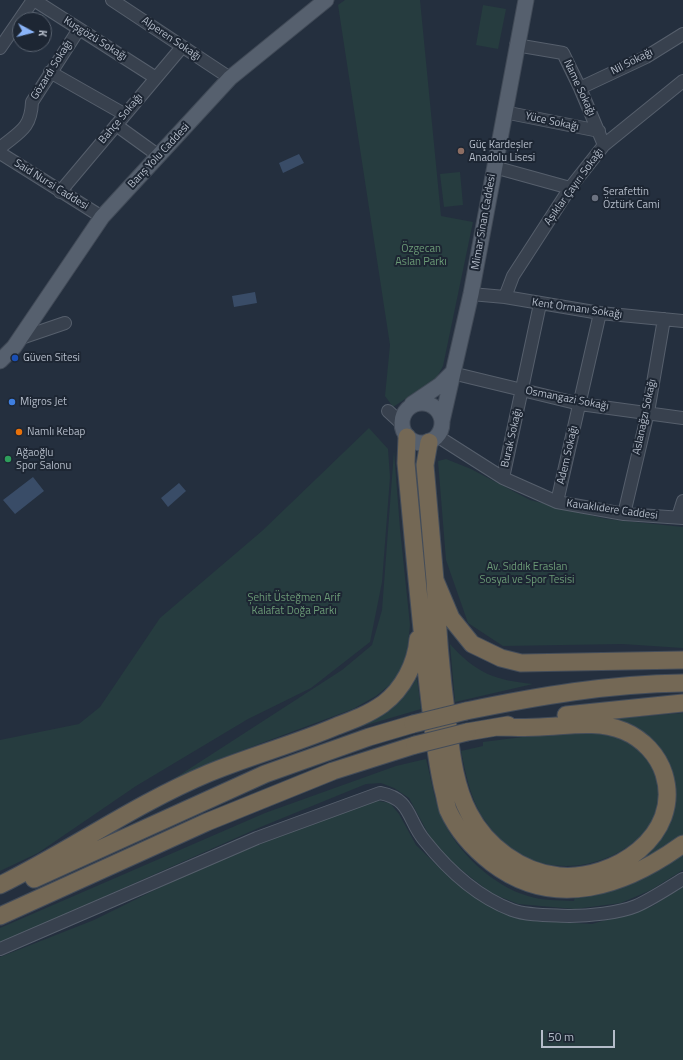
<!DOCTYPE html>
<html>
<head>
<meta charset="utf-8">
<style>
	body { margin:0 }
	#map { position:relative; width:683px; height:1060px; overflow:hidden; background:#242f3e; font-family:"Titillium Web",sans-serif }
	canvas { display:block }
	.north { position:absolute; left:12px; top:12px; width:40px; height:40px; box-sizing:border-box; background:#1d2633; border:1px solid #59626f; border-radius:50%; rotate:97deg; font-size:11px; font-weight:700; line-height:16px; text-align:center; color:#b4bcc9 }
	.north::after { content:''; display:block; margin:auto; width:14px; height:18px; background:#8ab4f8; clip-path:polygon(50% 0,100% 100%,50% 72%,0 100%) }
	.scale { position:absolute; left:541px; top:1030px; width:74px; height:18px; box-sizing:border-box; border:2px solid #b4bcc9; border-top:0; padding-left:5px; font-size:12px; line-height:14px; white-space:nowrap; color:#b4bcc9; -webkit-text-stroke:3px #1d2633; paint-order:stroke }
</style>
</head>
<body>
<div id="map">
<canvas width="683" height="1060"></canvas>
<div class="north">K</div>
<div class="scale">50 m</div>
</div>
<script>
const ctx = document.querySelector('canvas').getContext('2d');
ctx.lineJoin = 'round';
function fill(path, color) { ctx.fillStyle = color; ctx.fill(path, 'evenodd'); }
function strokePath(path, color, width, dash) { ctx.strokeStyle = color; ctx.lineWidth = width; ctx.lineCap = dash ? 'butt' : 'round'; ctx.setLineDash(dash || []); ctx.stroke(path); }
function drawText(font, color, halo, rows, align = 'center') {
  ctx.font = font + ' "Titillium Web",sans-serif'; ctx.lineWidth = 4; ctx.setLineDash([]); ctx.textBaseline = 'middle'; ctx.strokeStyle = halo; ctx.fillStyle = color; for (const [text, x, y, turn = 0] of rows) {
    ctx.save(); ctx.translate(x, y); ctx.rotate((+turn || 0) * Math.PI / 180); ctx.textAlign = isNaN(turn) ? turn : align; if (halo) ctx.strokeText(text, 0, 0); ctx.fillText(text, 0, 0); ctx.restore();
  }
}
fill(new Path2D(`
	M 345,0 L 420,0 L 441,216 L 473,222 L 443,366 L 436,379 L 393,407 L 385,396 L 390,345 L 338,5 Z
	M 483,5 L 506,9 L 498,49 L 476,45 Z
	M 460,172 L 463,205 L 444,207 L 440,174 Z
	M 369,428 L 388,449 L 390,477 L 382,582 L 370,642 L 311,688 L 248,719 L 136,786 L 38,853 L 0,871 L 0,740 L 79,724 L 100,707 L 160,618 L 262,531 Z
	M 394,451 L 400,529 L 410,625 L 406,663 L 392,683 L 376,696 L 353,709 L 219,759 L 220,763 L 155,791 L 342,670 L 372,645 L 382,610 Z
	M 446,459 L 471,469 L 530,500 L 606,519 L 683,527 L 683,648 L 623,644 L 503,646 L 468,623 L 446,560 L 438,461 Z
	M 450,644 C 476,673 494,680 533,684 L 455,702 Z
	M 417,678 L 421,709 L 353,729 C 386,714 397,710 417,678 Z
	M 683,713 L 683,835 L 663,850 L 614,873 L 640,859 L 659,842 L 671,816 L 657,745 L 636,727 L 610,719 Z
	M 570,731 C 588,733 614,731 629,741 C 634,744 652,761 655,766 C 662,780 663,809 655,822 C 652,826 647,830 644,833 C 617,860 579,872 541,863 C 520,858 498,840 486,822 C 471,802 466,775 461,751 L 483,746 L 483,742 Z
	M 426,759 C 431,778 434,800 442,818 C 456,851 493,886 528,896 C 542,901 559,900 574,901 L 575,896 L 614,889 L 665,867 L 683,853 L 683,870 L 651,890 L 621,903 L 575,909 L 518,904 L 491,893 L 446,858 L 430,837 L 409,798 L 394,788 L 381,783 L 366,784 L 263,826 L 0,943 L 0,928 L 265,813 L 396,766 Z
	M 373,800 L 390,803 L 399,814 L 416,845 L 453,881 L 475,897 L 504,911 L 543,921 L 592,924 L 651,907 L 683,887 L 683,1060 L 0,1060 L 0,957 L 94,920 L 187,874 L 343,810 Z`), '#263c3f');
fill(new Path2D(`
	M 299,154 L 304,163 L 283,173 L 279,163 Z
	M 255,292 L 257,303 L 234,307 L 232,296 Z
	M 33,477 L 44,491 L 15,514 L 3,500 Z
	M 179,483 L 186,491 L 168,507 L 161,498 Z`), '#394c67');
const minor = new Path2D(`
	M 34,0 L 156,78
	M 112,0 L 230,78
	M 516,45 L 563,53 L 580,88 L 604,145
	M 0,48 L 33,0
	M 50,72 L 124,114
	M 580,88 L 646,57 L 683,34
	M 504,112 L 599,131
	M 116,125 L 159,156
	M 0,148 C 19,132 31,129 32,102 L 79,29
	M 0,153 L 102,217
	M 494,167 L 570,188
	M 60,192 L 182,47
	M 471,294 L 505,297 L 600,313 L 683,321
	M 505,297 L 513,276 L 570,188 L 604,145 L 683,81
	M 21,338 L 65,323
	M 452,373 L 580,404 L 683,418
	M 388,411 L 401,423
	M 437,436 L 503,478 L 557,502 L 624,514 L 683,518
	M 503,478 L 540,304
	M 557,502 L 600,313
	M 624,514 L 648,412 L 664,319
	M 678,517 L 683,501
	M 0,949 L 257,838 L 380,793 C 412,799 407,820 425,841 C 448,870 478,897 512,910 C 528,916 553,915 570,916 C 588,916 619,913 636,906 C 652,899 668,888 683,879`);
const major = new Path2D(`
	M 0,361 L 14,347 L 102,217 L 230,78 L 326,0
	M402 423a20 20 0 1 1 40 0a20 20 0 1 1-40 0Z
	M 412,404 L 440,385 L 452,373
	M 442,421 L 471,294 L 526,0`);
const highway = new Path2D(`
	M 407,437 L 406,463 C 414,546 421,629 431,711 C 434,737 437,763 443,789 C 445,796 446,804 448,810 C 458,832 474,849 492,863 C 555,911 625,886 683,844
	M 429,442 L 425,465 L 435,580 L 451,618 L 472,644 L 501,658 L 521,663 L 683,660
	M 435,580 C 437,627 441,673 447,719 C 451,750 454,785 469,813 C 486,846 521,872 559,876 C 613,881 683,836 664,774 C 658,755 643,739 624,731 C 597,720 568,726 540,727 C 525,728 511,727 497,727
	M 466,711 C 539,696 608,684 683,683
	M 566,715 L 683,703
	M 467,732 L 508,725
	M 34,879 L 265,774 L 369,737 L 413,724
	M 0,885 C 71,850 135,804 209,773 C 250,756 295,744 337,726 C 353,720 369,714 383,704 C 403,689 416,664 418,639
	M 0,916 L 207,822 L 333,771 L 415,745`);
strokePath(minor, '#565f6c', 14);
strokePath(major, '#414a57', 17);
strokePath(highway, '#434c59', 19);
strokePath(minor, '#38414e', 12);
strokePath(major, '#56606e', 15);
strokePath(highway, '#746855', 17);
const highwayBridge = new Path2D(`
	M 413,724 L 466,711
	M 415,745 L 467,732`);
strokePath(highwayBridge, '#434c59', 19, []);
strokePath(highwayBridge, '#746855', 17);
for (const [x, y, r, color] of [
	[461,151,4,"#8d6e63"],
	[595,198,4,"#6b7280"],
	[15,358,4,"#1a4fb4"],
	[12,402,4,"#3f7fe0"],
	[19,432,4,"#e8710a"],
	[8,459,4,"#2e9e5b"]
]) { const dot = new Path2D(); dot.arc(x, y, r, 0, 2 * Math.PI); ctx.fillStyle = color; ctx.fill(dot); strokePath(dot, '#1d2633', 1.5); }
drawText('11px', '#b4bcc9', '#1d2633', [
	["Kuşgözü Sokağı",95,39,32],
	["Alperen Sokağı",171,39,34],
	["Nil Sokağı",632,62,-27],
	["Gözardı Sokağı",52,70,-58],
	["Name Sokağı",579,88,65],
	["Bahçe Sokağı",121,119,-50],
	["Yüce Sokağı",552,122,12],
	["Barış Yolu Caddesi",159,156,-47],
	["Said Nursi Caddesi",51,185,32],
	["Aşıklar Çayırı Sokağı",574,187,-54],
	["Mimar Sinan Caddesi",484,222,-80],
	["Kent Ormanı Sokağı",577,309,8],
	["Osmangazi Sokağı",567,399,11],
	["Aslanağzı Sokağı",645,417,-78],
	["Burak Sokağı",512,438,-77],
	["Adem Sokağı",568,455,-77],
	["Kavaklıdere Caddesi",612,510,8]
]);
drawText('11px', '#b4bcc9', '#1d2633', [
	["Güç Kardeşler",469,145],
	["Anadolu Lisesi",469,158],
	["Şerafettin",603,192],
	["Öztürk Cami",603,205],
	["Güven Sitesi",23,358],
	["Migros Jet",20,402],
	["Namlı Kebap",27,432],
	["Ağaoğlu",16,453],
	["Spor Salonu",16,466]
], 'left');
drawText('11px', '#6b9a76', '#1d2633', [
	["Özgecan",421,249],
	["Aslan Parkı",421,262],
	["Av. Sıddık Eraslan",527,567],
	["Sosyal ve Spor Tesisi",527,580],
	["Şehit Üsteğmen Arif",294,598],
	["Kalafat Doğa Parkı",294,611]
]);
</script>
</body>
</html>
